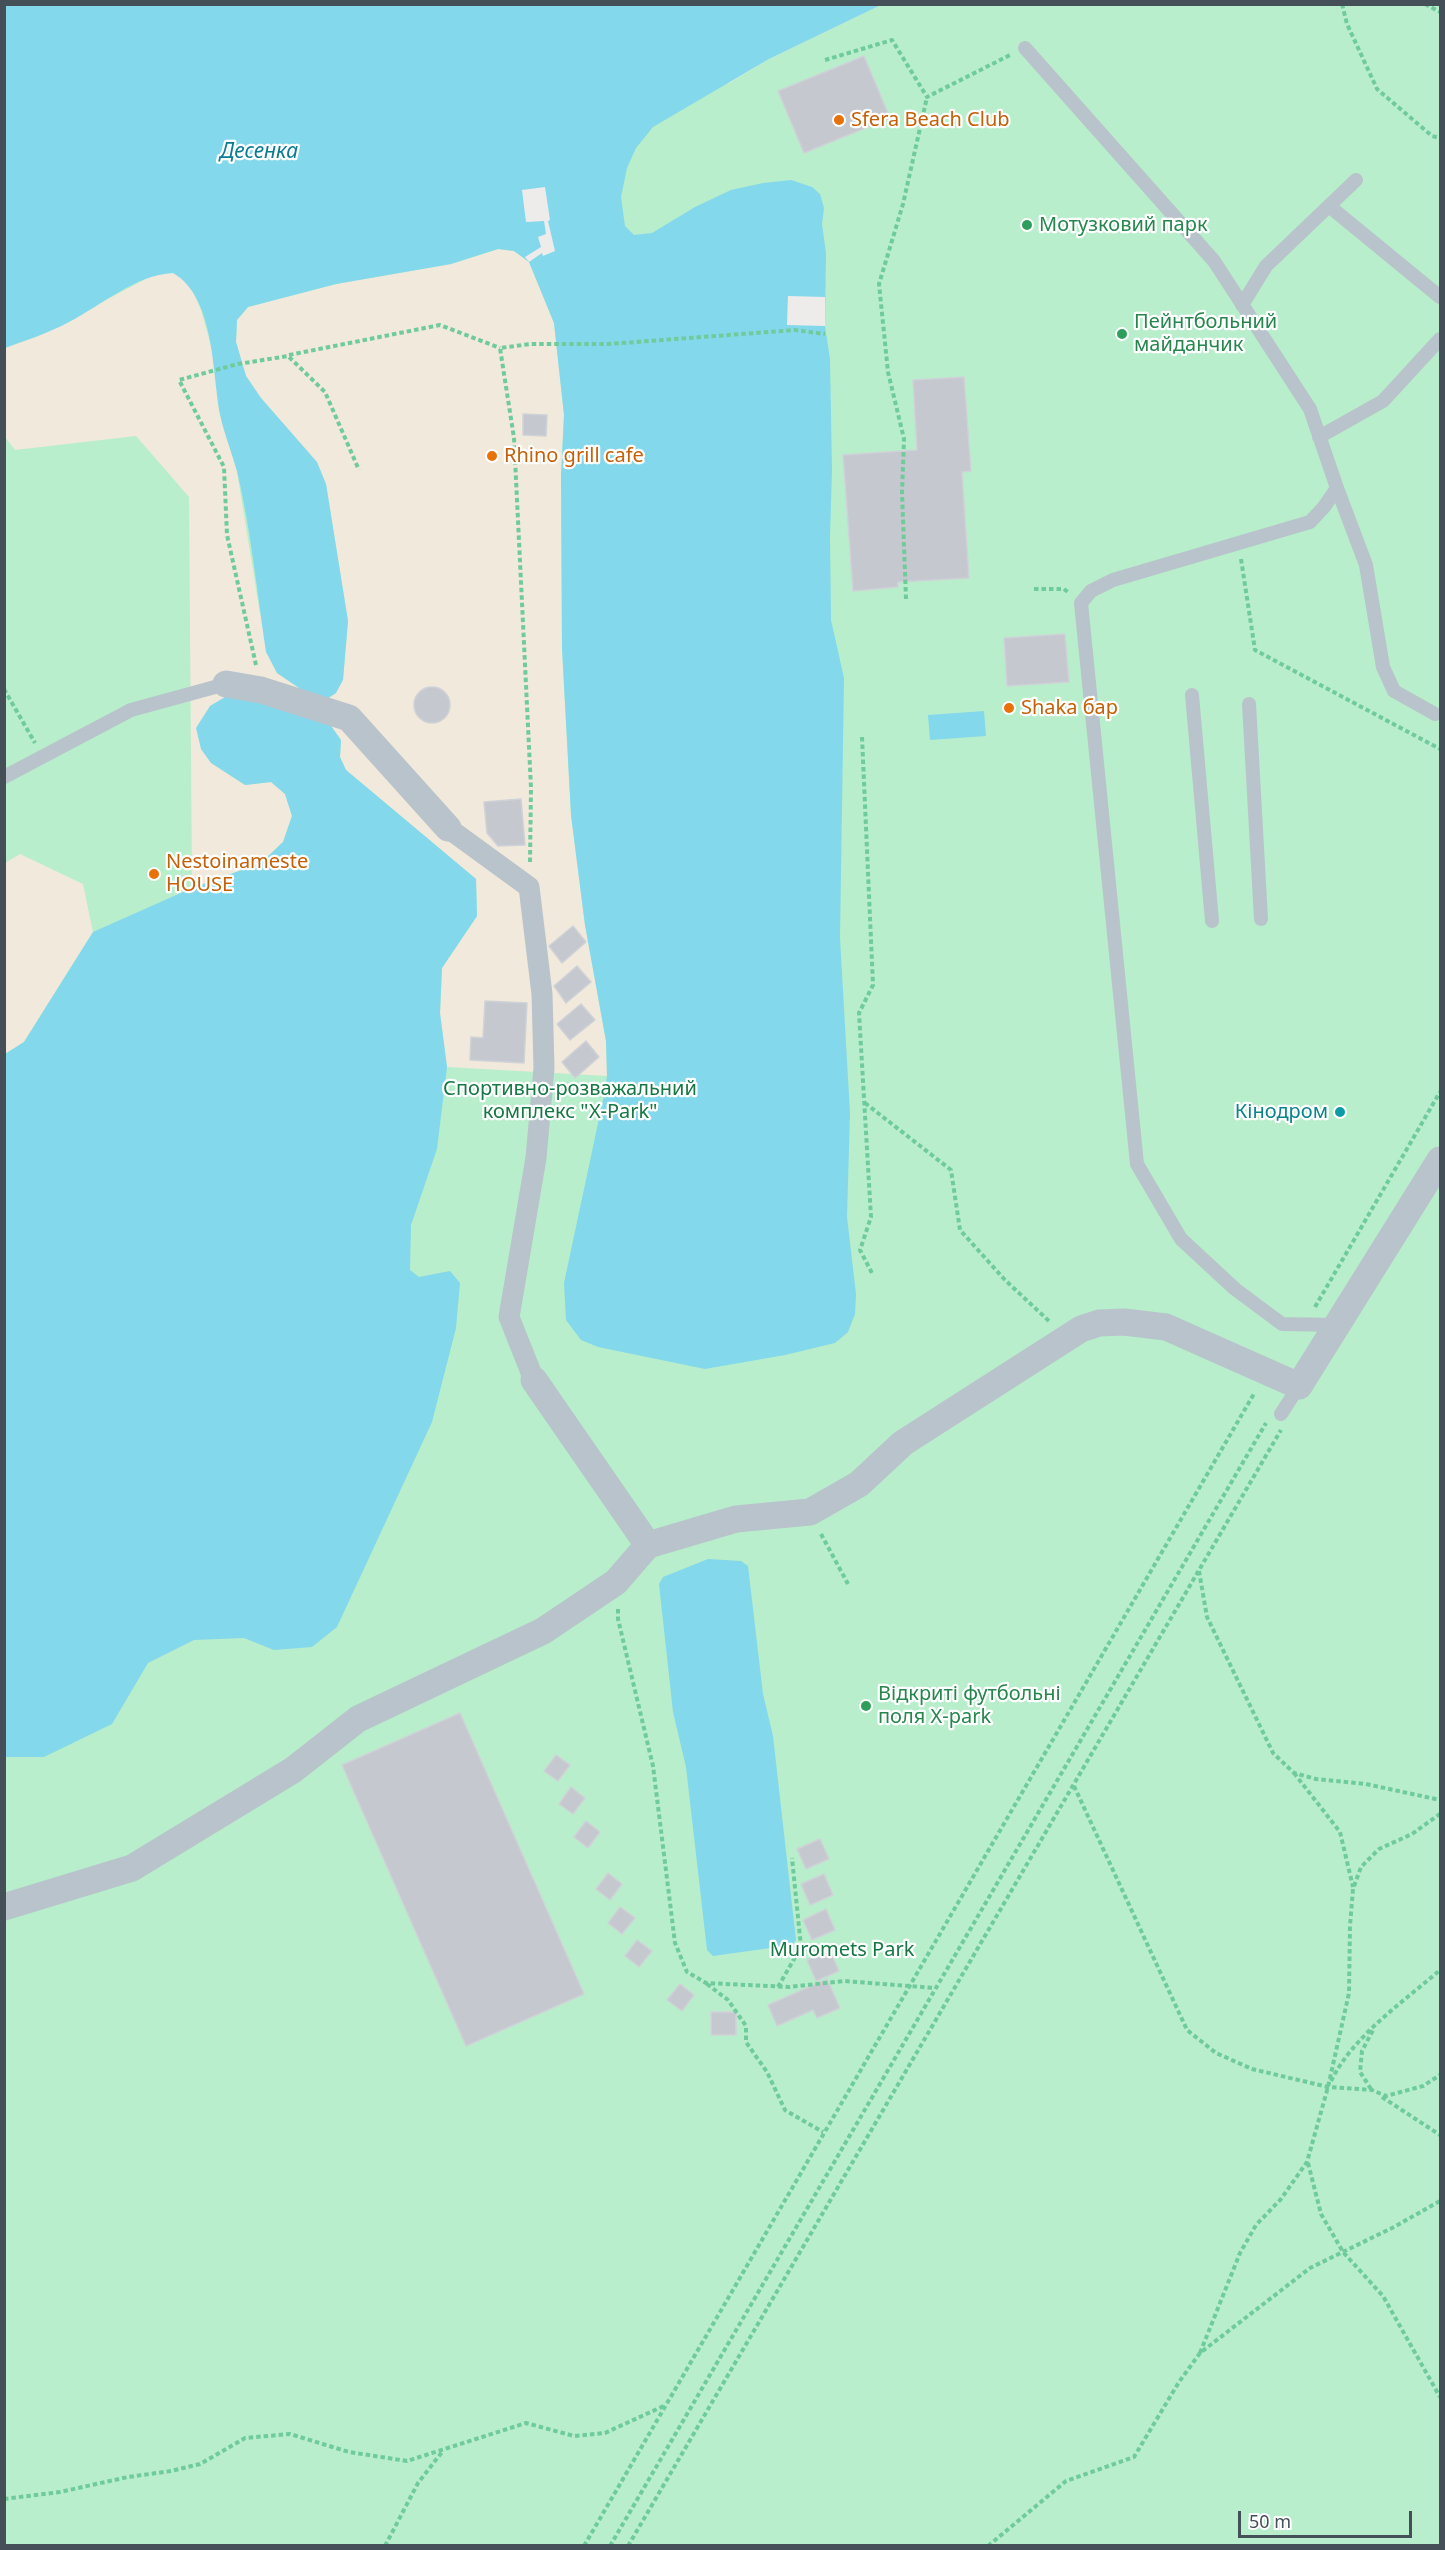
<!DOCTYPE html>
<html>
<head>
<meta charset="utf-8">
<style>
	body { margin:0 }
	#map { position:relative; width:1445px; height:2550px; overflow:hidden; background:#eeebeb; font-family:"Noto Sans",sans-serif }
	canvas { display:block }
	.frame { position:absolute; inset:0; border:6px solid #444f58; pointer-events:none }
	.scale { position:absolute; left:1238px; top:2511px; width:174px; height:27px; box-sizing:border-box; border:3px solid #444f58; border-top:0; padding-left:8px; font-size:18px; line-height:21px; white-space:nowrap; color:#444f58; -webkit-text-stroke:4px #fff; paint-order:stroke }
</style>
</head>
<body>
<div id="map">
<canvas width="1445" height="2550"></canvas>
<div class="frame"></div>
<div class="scale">50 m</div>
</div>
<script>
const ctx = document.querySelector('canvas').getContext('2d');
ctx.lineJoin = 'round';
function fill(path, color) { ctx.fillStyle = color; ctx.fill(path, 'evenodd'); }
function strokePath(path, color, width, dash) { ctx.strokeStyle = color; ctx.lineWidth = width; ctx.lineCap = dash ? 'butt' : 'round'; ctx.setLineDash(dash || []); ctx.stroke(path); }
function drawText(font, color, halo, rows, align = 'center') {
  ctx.font = font + ' "Noto Sans",sans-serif'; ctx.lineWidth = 4.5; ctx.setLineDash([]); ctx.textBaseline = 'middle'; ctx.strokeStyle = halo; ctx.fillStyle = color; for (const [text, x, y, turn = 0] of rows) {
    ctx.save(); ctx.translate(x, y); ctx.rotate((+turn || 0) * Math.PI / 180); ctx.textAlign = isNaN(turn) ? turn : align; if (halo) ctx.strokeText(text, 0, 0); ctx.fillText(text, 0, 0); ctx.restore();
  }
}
fill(new Path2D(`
	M 881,5 L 1440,5 L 1440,2545 L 5,2545 L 4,216 L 729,83 L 769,59 Z`), '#b8eecb');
fill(new Path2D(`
	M 498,249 L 514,251 L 529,262 L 554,323 L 564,415 L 561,476 L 562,648 L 571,815 L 585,925 L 606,1041 L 607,1076 L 447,1067 L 440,1013 L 442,968 L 477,916 L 476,879 L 346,770 L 340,757 L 341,740 L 201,749 L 211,762 L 245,785 L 271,782 L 285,794 L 292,816 L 283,842 L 261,863 L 192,888 L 189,497 L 136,436 L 15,450 L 5,437 L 5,348 L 38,336 L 157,273 L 173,272 L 182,278 L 191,287 L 201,310 L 212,349 L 220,415 L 237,472 L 260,613 L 277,673 L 308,694 L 343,680 L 348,621 L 326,484 L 316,462 L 261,398 L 246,376 L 236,342 L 237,320 L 248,307 L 336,284 L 451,264 Z
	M 20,854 L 83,884 L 93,932 L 24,1042 L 5,1054 L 5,863 Z`), '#f1e9db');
fill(new Path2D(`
	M 5,5 L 881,5 L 769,59 L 653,127 L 636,148 L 627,168 L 621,197 L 625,226 L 634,235 L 652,233 L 695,207 L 731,190 L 763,183 L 791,180 L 812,187 L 820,194 L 824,208 L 822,224 L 826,253 L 825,326 L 830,359 L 832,470 L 830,537 L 831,620 L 844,678 L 840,938 L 850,1113 L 847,1217 L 856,1294 L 855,1314 L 848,1332 L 835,1343 L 785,1355 L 705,1369 L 598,1347 L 581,1340 L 566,1320 L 564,1283 L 604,1095 L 607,1076 L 606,1041 L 585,925 L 571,815 L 562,648 L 561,476 L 564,415 L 554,323 L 529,262 L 514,251 L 498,249 L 451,264 L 336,284 L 248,307 L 237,320 L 236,342 L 246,376 L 261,398 L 317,462 L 326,484 L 348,621 L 343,680 L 336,693 L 324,701 L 308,694 L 277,673 L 266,652 C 257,592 251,530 237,471 C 232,452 224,434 220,414 C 212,372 215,297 173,273 C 135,275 102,305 69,322 C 49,333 26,340 5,348 Z
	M 230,694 L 327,720 L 341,740 L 340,757 L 346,770 L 476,879 L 477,916 L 442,968 L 440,1013 L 447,1067 L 437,1149 L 411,1225 L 410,1270 L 419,1277 L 450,1271 L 460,1283 L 456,1328 L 432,1422 L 337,1627 L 312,1647 L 274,1650 L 244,1638 L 194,1640 L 148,1663 L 112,1724 L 44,1757 L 5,1757 L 5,1054 L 24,1042 L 93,932 L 192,888 L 261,863 L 283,842 L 292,816 L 285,794 L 271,782 L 245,785 L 211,763 L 201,749 L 196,728 L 210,706 Z
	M 984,711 L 986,736 L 930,740 L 928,715 Z
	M 708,1559 L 741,1561 L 748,1566 L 763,1694 L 773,1736 L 796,1940 L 792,1945 L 713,1956 L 707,1950 L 686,1767 L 673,1712 L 659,1584 L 663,1577 Z`), '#84d8eb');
fill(new Path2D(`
	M 545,187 L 550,220 L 548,221 L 555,251 L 543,256 L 542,253 L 529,262 L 525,257 L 541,247 L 538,237 L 546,234 L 544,221 L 526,222 L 522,190 Z
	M 788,296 L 825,297 L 825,326 L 787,325 Z`), '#eeebeb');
const building = new Path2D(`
	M 864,56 L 890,118 L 804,153 L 778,91 Z
	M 964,377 L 971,471 L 962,472 L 969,578 L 898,582 L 898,587 L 853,591 L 843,455 L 917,450 L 913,380 Z
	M 523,414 L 547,415 L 546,436 L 523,435 Z
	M 1065,634 L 1069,682 L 1007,686 L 1004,638 Z
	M414 705a18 18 0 1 1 36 0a18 18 0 1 1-36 0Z
	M 521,799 L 525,845 L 498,846 L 487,833 L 484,802 Z
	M 573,926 L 586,942 L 562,963 L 549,946 Z
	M 577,966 L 591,982 L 566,1003 L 554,986 Z
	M 485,1001 L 527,1003 L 524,1063 L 470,1060 L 471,1037 L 483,1038 Z
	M 581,1004 L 595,1020 L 570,1040 L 557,1024 Z
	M 586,1041 L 599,1057 L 575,1078 L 562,1062 Z
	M 460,1713 L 584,1994 L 466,2046 L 342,1765 Z
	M 556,1755 L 570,1765 L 558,1781 L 544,1771 Z
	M 571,1787 L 585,1798 L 573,1814 L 559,1804 Z
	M 586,1821 L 600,1832 L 588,1848 L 574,1837 Z
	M 820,1839 L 829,1859 L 806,1869 L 797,1849 Z
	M 608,1873 L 622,1884 L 610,1900 L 596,1889 Z
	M 824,1874 L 833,1895 L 810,1905 L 801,1884 Z
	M 620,1907 L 635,1918 L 622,1934 L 608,1923 Z
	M 826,1909 L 835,1930 L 812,1940 L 803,1920 Z
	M 637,1940 L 652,1951 L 639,1967 L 625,1956 Z
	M 830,1951 L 839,1971 L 816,1981 L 807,1960 Z
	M 827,1979 L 840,2008 L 817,2018 L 813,2010 L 777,2026 L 768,2005 Z
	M 680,1984 L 694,1995 L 682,2011 L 667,2000 Z
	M 711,2012 L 736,2012 L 736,2035 L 711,2035 Z`);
fill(building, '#c5c8ce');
strokePath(building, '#cfd2d7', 1.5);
strokePath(new Path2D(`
	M 1342,4 L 1347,24 L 1377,89 L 1432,136 L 1440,138
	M 1425,4 L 1440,12
	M 825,60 L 892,40 L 927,97 L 1010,55
	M 289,355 L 440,325 L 500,348
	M 1241,559 L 1255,650 L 1440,749
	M 1034,589 L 1064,589 L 1069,593
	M 906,599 L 902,493 L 904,439 L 888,372 L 879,284 L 903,204 L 927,97
	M 256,665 L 227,535 L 224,467 L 179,380 L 238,364 L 288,356 L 325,392 L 359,470
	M 4,689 L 35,743
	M 862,737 L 873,985 L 859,1013 L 871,1217 L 860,1250 L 873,1275
	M 530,862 L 531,788 L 514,438 L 500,348 L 530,344 L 609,344 L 795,330 L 825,334
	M 865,1103 L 951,1170 L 960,1230 L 1005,1280 L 1050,1322
	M 1315,1307 L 1440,1092
	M 821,1534 L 848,1584
	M 1199,1571 L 1207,1617 L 1273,1753 L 1294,1773 L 1316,1779 L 1366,1784 L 1440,1800
	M 618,1609 L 618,1619 L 653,1766 L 675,1943 L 687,1972 L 706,1983 L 789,1987 L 844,1981 L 935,1988
	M 1294,1773 L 1340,1832 L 1353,1887
	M 1074,1786 L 1187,2030 L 1216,2053 L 1252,2069 L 1328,2087 L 1372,2090 L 1386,2096 L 1423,2086 L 1440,2075
	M 707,1984 L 728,2000 L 746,2026 L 746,2042 L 767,2072 L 785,2110 L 823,2132
	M 778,1987 L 801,1947 L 792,1858
	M 1331,2081 C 1354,2035 1402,2003 1440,1970
	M 1371,2089 L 1360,2072 L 1362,2051 L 1373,2030
	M 1382,2097 L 1440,2135
	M 1308,2163 L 1321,2214 L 1343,2252 L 1383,2296 L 1440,2397
	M 1200,2353 L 1240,2253 L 1256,2225 L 1281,2199 L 1307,2162 L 1328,2087 L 1349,1993 L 1350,1926 L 1353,1889 L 1361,1867 L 1379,1849 L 1412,1834 L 1440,1814
	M 4,2499 L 60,2492 L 128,2477 L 171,2471 L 200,2464 L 245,2438 L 290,2434 L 349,2452 L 407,2461 L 526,2423 L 574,2436 L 605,2433 L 666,2405
	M 385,2546 L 418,2483 L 442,2452
	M 584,2546 L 1255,1392
	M 610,2546 L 1266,1423
	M 628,2546 L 1281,1430
	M 988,2546 L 1066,2481 L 1134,2457 L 1179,2382 L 1200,2353 L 1310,2268 L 1394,2227 L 1440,2201`), '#70cb9c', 4, [4.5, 3]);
strokePath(new Path2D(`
	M 1025,48 L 1214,261 L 1310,409 L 1337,488 L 1324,507 L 1310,522 L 1113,580 L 1091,591 L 1081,603 L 1137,1164 L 1181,1239 L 1235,1289 L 1282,1324 L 1337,1325
	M 1329,206 L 1440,297
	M 1242,305 L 1266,266 L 1356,180
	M 1319,437 L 1383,401 L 1440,339
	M 1337,488 L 1366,565 L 1383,667 L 1394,691 L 1435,714
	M 1192,695 L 1212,921
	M 1249,704 L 1261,919
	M 4,777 L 131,710 L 226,684
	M 1281,1414 L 1299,1386`), '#b9c3cb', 14);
strokePath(new Path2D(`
	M 448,828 L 529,887 L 542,994 L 544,1068 L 536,1158 L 509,1317 L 534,1380`), '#b9c3cb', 21);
strokePath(new Path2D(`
	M 226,684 L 261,690 L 349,718 L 448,828
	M 534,1380 L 648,1545
	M 4,1907 L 132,1868 L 293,1770 L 358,1719 L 543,1631 L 616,1582 L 648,1545 L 736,1519 L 810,1512 L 859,1484 L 903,1443 L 1081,1329 L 1099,1323 L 1124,1322 L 1166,1327 L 1299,1386 L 1440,1160`), '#b9c3cb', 27);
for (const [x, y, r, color] of [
	[839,120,6,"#e8710a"],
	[1027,225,6,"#2e9e5b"],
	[1122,334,6,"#2e9e5b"],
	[492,456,6,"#e8710a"],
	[1009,708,6,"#e8710a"],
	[154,874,6,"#e8710a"],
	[1340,1112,6,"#0f9aa8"],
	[866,1706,6,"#2e9e5b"]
]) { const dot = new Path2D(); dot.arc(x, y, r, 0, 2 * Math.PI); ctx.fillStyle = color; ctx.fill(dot); strokePath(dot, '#fff', 2); }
drawText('20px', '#c56008', '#fff', [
	["Sfera Beach Club",851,120],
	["Rhino grill cafe",504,456],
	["Shaka бар",1021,708],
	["Nestoinameste",166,862],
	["HOUSE",166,885]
], 'left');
drawText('20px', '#27864d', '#fff', [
	["Мотузковий парк",1039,225],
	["Пейнтбольний",1134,322],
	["майданчик",1134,345],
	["Відкриті футбольні",878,1694],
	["поля X-park",878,1717]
], 'left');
drawText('20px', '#167844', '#fff', [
	["Спортивно-розважальний",570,1089],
	["комплекс \"Х-Park\"",570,1112],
	["Muromets Park",842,1950]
]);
drawText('20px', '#0d838f', '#fff', [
	["Кінодром",1328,1112]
], 'right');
drawText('italic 21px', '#0c7c94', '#fff', [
	["Десенка",259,152]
]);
</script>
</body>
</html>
